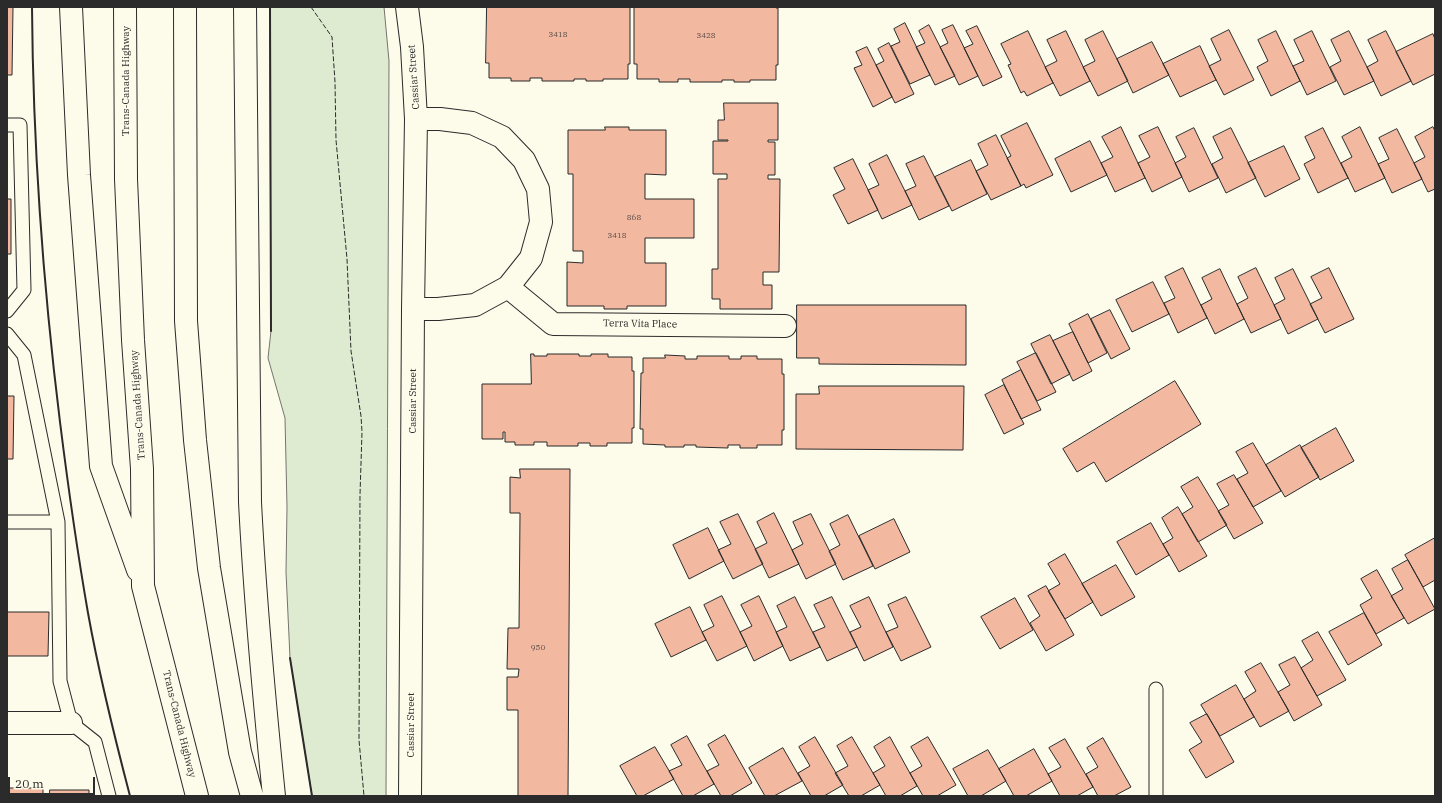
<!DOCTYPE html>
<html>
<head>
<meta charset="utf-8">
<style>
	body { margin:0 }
	#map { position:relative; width:1442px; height:803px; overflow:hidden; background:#fdfbea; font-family:"IBM Plex Serif",serif }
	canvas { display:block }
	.frame { position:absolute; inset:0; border:8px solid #2b2b2b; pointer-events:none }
	.scale { position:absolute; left:8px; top:777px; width:87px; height:18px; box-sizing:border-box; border:2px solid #2b2b2b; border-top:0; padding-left:5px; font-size:12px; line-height:14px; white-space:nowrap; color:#2b2b2b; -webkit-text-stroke:3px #fdfbea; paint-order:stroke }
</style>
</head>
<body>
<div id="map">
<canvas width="1442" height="803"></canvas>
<div class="frame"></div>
<div class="scale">20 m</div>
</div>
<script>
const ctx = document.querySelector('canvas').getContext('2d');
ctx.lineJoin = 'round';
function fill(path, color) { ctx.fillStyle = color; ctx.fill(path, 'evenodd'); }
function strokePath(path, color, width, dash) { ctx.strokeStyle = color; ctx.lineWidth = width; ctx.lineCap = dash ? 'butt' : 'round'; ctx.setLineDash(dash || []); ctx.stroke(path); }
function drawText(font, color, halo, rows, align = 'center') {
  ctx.font = font + ' "IBM Plex Serif",serif'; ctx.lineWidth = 3; ctx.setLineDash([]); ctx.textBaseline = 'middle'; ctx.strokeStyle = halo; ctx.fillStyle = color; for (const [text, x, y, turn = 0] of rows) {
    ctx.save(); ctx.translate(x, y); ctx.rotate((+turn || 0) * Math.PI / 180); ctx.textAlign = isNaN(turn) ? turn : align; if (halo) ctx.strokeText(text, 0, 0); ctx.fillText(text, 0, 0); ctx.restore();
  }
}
const green = new Path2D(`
	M 270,7 L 384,7 L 389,61 L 386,796 L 312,796 L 290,658 L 286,572 L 287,507 L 285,418 L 268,358 L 271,331 Z`);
fill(green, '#deebd1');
strokePath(green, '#74746e', 1);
const building = new Path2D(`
	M 7,7 L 13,7 L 12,75 L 7,75 Z
	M 487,7 L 630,7 L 630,64 L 628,64 L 628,79 L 603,79 L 603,81 L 586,81 L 586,79 L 574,79 L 574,81 L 542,81 L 542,78 L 530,78 L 530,81 L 511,81 L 511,78 L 489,78 L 489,63 L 486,63 Z
	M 636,7 L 776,7 L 776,8 L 778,8 L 778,65 L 776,65 L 776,80 L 750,80 L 750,82 L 734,82 L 734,80 L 722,80 L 722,82 L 690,82 L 690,79 L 678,79 L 678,82 L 659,82 L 659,79 L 637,79 L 637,64 L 634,64 L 634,8 Z
	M 905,23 L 930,75 L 910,84 L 891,46 L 900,42 L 894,29 Z
	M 929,25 L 955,76 L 935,85 L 916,47 L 925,43 L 919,31 Z
	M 953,25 L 978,76 L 959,85 L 940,47 L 948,43 L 942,30 Z
	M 977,26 L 1002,77 L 983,86 L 964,48 L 973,44 L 966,31 Z
	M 1229,30 L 1254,80 L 1224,95 L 1209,66 L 1221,60 L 1211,39 Z
	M 1028,31 L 1053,83 L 1027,96 L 1024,91 L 1021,93 L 1008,65 L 1011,64 L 1001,44 Z
	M 1066,31 L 1090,81 L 1060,96 L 1045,67 L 1057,61 L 1047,40 Z
	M 1103,31 L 1128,81 L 1098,96 L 1083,67 L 1095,61 L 1085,40 Z
	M 1276,31 L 1300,81 L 1271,96 L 1257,67 L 1268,61 L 1258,40 Z
	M 1312,31 L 1336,81 L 1307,95 L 1293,66 L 1304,61 L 1294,40 Z
	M 1349,31 L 1374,81 L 1344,95 L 1330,67 L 1341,61 L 1331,40 Z
	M 1386,31 L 1411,81 L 1381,96 L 1367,67 L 1378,61 L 1368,40 Z
	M 1433,34 L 1435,39 L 1435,74 L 1413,85 L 1396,52 Z
	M 1152,42 L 1169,75 L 1133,93 L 1117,59 Z
	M 889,43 L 914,94 L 895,103 L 876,65 L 884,61 L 878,49 Z
	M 1200,46 L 1216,80 L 1180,97 L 1163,64 Z
	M 867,47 L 892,97 L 873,107 L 854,68 L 862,65 L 856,52 Z
	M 724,103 L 778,103 L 778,140 L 768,140 L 768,142 L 775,142 L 775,175 L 768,175 L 768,179 L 780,179 L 779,272 L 763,272 L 763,285 L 772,285 L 772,309 L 720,309 L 720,299 L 712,299 L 712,269 L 718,269 L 718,179 L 727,179 L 727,174 L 713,174 L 713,141 L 728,141 L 728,140 L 718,140 L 718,120 L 724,120 Z
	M 1027,123 L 1053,175 L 1026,188 L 1024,184 L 1021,186 L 1007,158 L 1011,156 L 1001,136 Z
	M 605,127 L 629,127 L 629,130 L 666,130 L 666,175 L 645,174 L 645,199 L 694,199 L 694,238 L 645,238 L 645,263 L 666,263 L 666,306 L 627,306 L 627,309 L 604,309 L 604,306 L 567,306 L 567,262 L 583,263 L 583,251 L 573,251 L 573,174 L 568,174 L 568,130 L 605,130 Z
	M 1121,127 L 1145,178 L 1115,192 L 1101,163 L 1113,157 L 1102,137 Z
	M 1158,127 L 1182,177 L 1152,192 L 1138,163 L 1150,157 L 1139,136 Z
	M 1360,127 L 1385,178 L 1355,192 L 1341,163 L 1352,157 L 1342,137 Z
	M 1433,127 L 1435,131 L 1435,189 L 1428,192 L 1414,163 L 1425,157 L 1415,137 Z
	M 1194,128 L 1218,178 L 1189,192 L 1175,163 L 1186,157 L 1176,137 Z
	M 1231,128 L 1256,178 L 1226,193 L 1212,164 L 1223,158 L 1213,137 Z
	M 1323,128 L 1348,178 L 1318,193 L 1304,164 L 1315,158 L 1305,137 Z
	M 1397,129 L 1422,179 L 1392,193 L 1378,164 L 1389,159 L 1379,138 Z
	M 996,135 L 1021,186 L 991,200 L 976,171 L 988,165 L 978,144 Z
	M 1090,141 L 1107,175 L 1071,192 L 1055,159 Z
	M 1284,146 L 1300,179 L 1265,197 L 1248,163 Z
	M 887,155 L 912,205 L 882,219 L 868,190 L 879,185 L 869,164 Z
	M 924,156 L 949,206 L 919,220 L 905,191 L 916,186 L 906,164 Z
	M 853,159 L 878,210 L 848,224 L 833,195 L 845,189 L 834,168 Z
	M 971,160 L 987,194 L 952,211 L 935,177 Z
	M 7,199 L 11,199 L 11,254 L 7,254 Z
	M 1183,268 L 1207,318 L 1178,333 L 1164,303 L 1175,298 L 1165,277 Z
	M 1256,268 L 1281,319 L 1251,333 L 1237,304 L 1248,298 L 1238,277 Z
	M 1329,268 L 1354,319 L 1325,333 L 1310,304 L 1322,298 L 1311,277 Z
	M 1220,269 L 1244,319 L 1215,334 L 1201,305 L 1212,299 L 1202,278 Z
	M 1293,269 L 1318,319 L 1288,334 L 1274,305 L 1285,299 L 1275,278 Z
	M 1153,282 L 1169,314 L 1132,332 L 1116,300 Z
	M 797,305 L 966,305 L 966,365 L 819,364 L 819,358 L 797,358 Z
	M 1110,310 L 1130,349 L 1111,359 L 1091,319 Z
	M 1088,314 L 1107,353 L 1088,363 L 1069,324 Z
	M 1073,332 L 1092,371 L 1073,381 L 1053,341 Z
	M 1050,335 L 1070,374 L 1051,384 L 1031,344 Z
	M 1036,353 L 1056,392 L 1037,401 L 1017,362 Z
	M 531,354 L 534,354 L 534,356 L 547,356 L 547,354 L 579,354 L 579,356 L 591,356 L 591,354 L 608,354 L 608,357 L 632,357 L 632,371 L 634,371 L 634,428 L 632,428 L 632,443 L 607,443 L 607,446 L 590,446 L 590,443 L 578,443 L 578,446 L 547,446 L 547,442 L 534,442 L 534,445 L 515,445 L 515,442 L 505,442 L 505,432 L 503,432 L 503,439 L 482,439 L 482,384 L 531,384 Z
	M 665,355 L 685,356 L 685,359 L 697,359 L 697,356 L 729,356 L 729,359 L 741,359 L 741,356 L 757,356 L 757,359 L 782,359 L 782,374 L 784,374 L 784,430 L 782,430 L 782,445 L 757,445 L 757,448 L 740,448 L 740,445 L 728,445 L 728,448 L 696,447 L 696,445 L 684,445 L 684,447 L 665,447 L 665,445 L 643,444 L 643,429 L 640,429 L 641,373 L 643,373 L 643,358 L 665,358 Z
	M 1021,370 L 1041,410 L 1021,419 L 1002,380 Z
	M 1175,381 L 1201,424 L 1106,482 L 1094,462 L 1077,472 L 1063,449 Z
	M 1004,385 L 1024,424 L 1004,434 L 985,395 Z
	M 819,386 L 964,386 L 963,450 L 796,449 L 796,394 L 819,394 Z
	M 7,396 L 14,396 L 13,459 L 7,459 Z
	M 1336,428 L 1354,461 L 1320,480 L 1301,448 Z
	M 1253,443 L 1281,491 L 1253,507 L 1237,479 L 1248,473 L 1236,452 Z
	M 1300,445 L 1319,477 L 1285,497 L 1266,465 Z
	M 520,469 L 570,469 L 568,796 L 518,796 L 518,710 L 507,710 L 507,677 L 518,677 L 519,669 L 507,669 L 508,628 L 519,628 L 520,513 L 510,513 L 510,477 L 520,478 Z
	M 1234,475 L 1263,523 L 1234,539 L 1218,511 L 1229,505 L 1217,484 Z
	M 1198,477 L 1227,525 L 1198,542 L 1182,514 L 1193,507 L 1181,487 Z
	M 1178,507 L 1207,556 L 1179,572 L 1163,544 L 1173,538 L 1162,518 Z
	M 774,513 L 799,564 L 769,578 L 755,549 L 767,543 L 757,522 Z
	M 738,514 L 763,564 L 733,579 L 718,550 L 731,544 L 720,522 Z
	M 811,514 L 836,564 L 806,579 L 792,550 L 803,544 L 793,522 Z
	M 848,515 L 873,566 L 843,580 L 829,551 L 840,545 L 830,524 Z
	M 894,519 L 910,552 L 875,569 L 859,536 Z
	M 1151,523 L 1169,555 L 1136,575 L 1117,542 Z
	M 708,528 L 724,561 L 689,579 L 673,545 Z
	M 1435,538 L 1435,580 L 1423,587 L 1405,555 Z
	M 1065,554 L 1093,602 L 1065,619 L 1048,591 L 1060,584 L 1048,564 Z
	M 1408,560 L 1435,609 L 1408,624 L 1391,596 L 1403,589 L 1392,569 Z
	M 1116,565 L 1135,597 L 1101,616 L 1082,584 Z
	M 1377,570 L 1404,618 L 1376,634 L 1360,605 L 1372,598 L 1361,579 Z
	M 1046,586 L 1074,635 L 1046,651 L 1030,623 L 1040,616 L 1028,596 Z
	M 722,596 L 747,646 L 717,661 L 702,632 L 714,626 L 704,605 Z
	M 759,596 L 783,646 L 754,661 L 740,632 L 752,626 L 741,605 Z
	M 795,597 L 820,647 L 790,661 L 776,632 L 787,627 L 777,606 Z
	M 832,597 L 857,647 L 827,661 L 813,632 L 825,627 L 814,605 Z
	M 869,597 L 893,647 L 864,661 L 850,632 L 861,627 L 850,606 Z
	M 906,597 L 931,647 L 901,661 L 886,632 L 898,627 L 888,605 Z
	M 1015,598 L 1033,630 L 1000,649 L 981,617 Z
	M 690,607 L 706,640 L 671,657 L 655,624 Z
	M 7,612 L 49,612 L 48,656 L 7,656 Z
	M 1364,613 L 1382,645 L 1348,665 L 1329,632 Z
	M 1318,632 L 1346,680 L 1317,696 L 1301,668 L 1313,660 L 1302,641 Z
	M 1295,657 L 1322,705 L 1294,721 L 1278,692 L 1290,685 L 1279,665 Z
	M 1261,663 L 1289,711 L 1260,727 L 1244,699 L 1256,691 L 1245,672 Z
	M 1236,685 L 1254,717 L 1220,736 L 1201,705 Z
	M 1207,714 L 1234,762 L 1206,778 L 1189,750 L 1202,742 L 1190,723 Z
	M 725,735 L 752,783 L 730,796 L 721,796 L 707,771 L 719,765 L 708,745 Z
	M 687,736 L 714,784 L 693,796 L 683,796 L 669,771 L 682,765 L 671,745 Z
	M 815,737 L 843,785 L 824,796 L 811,796 L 798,773 L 810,766 L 799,747 Z
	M 852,737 L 880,785 L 861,796 L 849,796 L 835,773 L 848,766 L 837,746 Z
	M 890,737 L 917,786 L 900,796 L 886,796 L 873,773 L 885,766 L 874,747 Z
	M 928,737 L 956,785 L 937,796 L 923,796 L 910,773 L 922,766 L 911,747 Z
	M 1103,738 L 1131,787 L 1114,796 L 1098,796 L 1086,774 L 1098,767 L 1087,748 Z
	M 1065,739 L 1093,787 L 1077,796 L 1060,796 L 1048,774 L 1061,767 L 1049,748 Z
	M 655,747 L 674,779 L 643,796 L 637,796 L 620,766 Z
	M 783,748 L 802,781 L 774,796 L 765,796 L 749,768 Z
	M 1034,749 L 1052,781 L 1026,796 L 1014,796 L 999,769 Z
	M 988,750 L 1006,781 L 981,796 L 968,796 L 953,769 Z
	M 7,788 L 43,788 L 43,796 L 7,796 Z
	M 50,790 L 89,790 L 89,796 L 50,796 Z`);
fill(building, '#f2b8a0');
strokePath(building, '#2b2b2b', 1);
const lane = new Path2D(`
	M 7,125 L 20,125 L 24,290 L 7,311
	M 7,334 L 24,355 L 58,522 L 60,681 L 71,723 L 95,742 L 109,796
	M 7,522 L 58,522
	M 1156,796 L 1156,689`);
const street = new Path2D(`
	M 407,7 L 412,47 L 416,119 L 413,309 L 410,796
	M 508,287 L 553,324 L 785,326
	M 413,309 L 438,309 L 475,305 L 508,287 L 531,258 L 541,222 L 538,189 L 524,160 L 502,137 L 472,123 L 440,119 L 416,119
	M 7,723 L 71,723`);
const highway = new Path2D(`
	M 71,7 L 79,175 L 101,466 L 138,570
	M 125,7 L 126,179 L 133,340 L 142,469 L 143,586 L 197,796
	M 185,7 L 186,321 L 195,440 L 209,568 L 240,752 L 252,796
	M 245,7 L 250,502 C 255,600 264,698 274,796`);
strokePath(lane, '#2b2b2b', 15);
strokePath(street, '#2b2b2b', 24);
strokePath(highway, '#2b2b2b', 24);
strokePath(lane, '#fdfbea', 13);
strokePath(street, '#fdfbea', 22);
strokePath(highway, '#fdfbea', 22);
strokePath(new Path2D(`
	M 311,7 L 332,37 L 335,82 L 336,140 L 347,259 L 351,351 L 361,416 L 362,432 L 360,495 L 359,740 L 364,796`), '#2b2b2b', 1, [5, 2]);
strokePath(new Path2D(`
	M 32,7 C 33,146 43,285 60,422 C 68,486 77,550 88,613 C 99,674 114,735 130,796
	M 270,7 L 271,331
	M 290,658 L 312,796`), '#2b2b2b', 2);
drawText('8px', '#5d4e48', null, [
	["3418",558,35],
	["3428",706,36],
	["868",634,218],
	["3418",617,236],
	["950",538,648]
]);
drawText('10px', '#2b2b2b', '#fdfbea', [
	["Cassiar Street",414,77,-94],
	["Trans-Canada Highway",126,81,-90],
	["Terra Vita Place",640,324,1],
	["Cassiar Street",413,401,-90],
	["Trans-Canada Highway",138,405,-94],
	["Trans-Canada Highway",179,724,76],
	["Cassiar Street",411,725,-90]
]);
</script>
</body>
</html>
